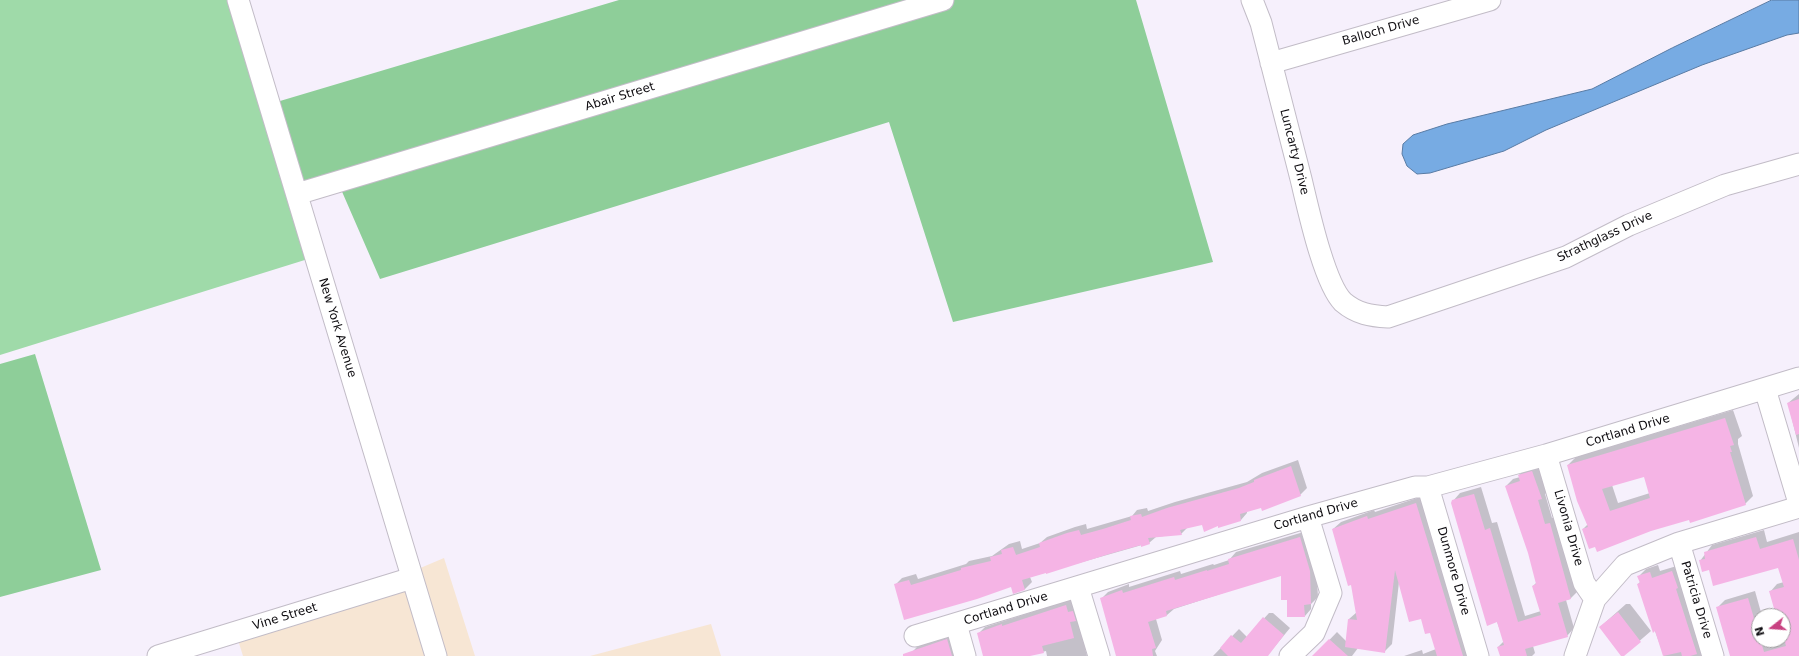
<!DOCTYPE html>
<html>
<head>
<meta charset="utf-8">
<style>
	body { margin:0 }
	#map { position:relative; width:1799px; height:656px; overflow:hidden; background:#f6f0fc; font-family:"DejaVu Sans",sans-serif }
	canvas { display:block }
	.north { position:absolute; left:1751px; top:608px; width:40px; height:40px; box-sizing:border-box; background:#fff; border:1px solid #9f9e9f; border-radius:50%; rotate:253deg; font-size:11px; font-weight:700; line-height:16px; text-align:center; color:#0e0c10 }
	.north::after { content:''; display:block; margin:auto; width:14px; height:18px; background:#c84181; clip-path:polygon(50% 0,100% 100%,50% 72%,0 100%) }
</style>
</head>
<body>
<div id="map">
<canvas width="1799" height="656"></canvas>
<div class="north">N</div>
</div>
<script>
const ctx = document.querySelector('canvas').getContext('2d');
ctx.lineJoin = 'round';
function fill(path, color) { ctx.fillStyle = color; ctx.fill(path, 'evenodd'); }
function strokePath(path, color, width, dash) { ctx.strokeStyle = color; ctx.lineWidth = width; ctx.lineCap = dash ? 'butt' : 'round'; ctx.setLineDash(dash || []); ctx.stroke(path); }
function drawText(font, color, halo, rows, align = 'center') {
  ctx.font = font + ' "DejaVu Sans",sans-serif'; ctx.lineWidth = 4; ctx.setLineDash([]); ctx.textBaseline = 'middle'; ctx.strokeStyle = halo; ctx.fillStyle = color; for (const [text, x, y, turn = 0] of rows) {
    ctx.save(); ctx.translate(x, y); ctx.rotate((+turn || 0) * Math.PI / 180); ctx.textAlign = isNaN(turn) ? turn : align; if (halo) ctx.strokeText(text, 0, 0); ctx.fillText(text, 0, 0); ctx.restore();
  }
}
fill(new Path2D(`
	M 444,558 L 475,656 L 445,656 L 418,569 Z
	M 402,575 L 427,656 L 243,656 L 238,640 Z
	M 711,624 L 721,656 L 590,656 Z`), '#f7e6d4');
fill(new Path2D(`
	M 0,0 L 229,0 L 308,259 L 0,355 Z`), '#9fdaa9');
fill(new Path2D(`
	M 619,0 L 1136,0 L 1213,262 L 953,322 L 889,122 L 380,279 L 340,187 L 307,198 L 277,99 L 280,101 Z
	M 35,354 L 101,570 L 0,597 L 0,364 Z`), '#8ece99');
const water = new Path2D(`
	M 1772,0 L 1799,0 L 1799,33 L 1787,35 L 1702,65 L 1546,130 L 1504,151 L 1430,173 L 1417,174 L 1407,166 L 1402,154 L 1403,144 L 1413,135 L 1447,124 L 1592,89 L 1672,48 Z`);
fill(water, '#77abe3');
strokePath(water, '#587ba4', 1);
fill(new Path2D(`
	M 1799,394 L 1799,448 L 1788,403 Z
	M 1733,410 L 1742,436 L 1738,439 L 1738,444 L 1753,496 L 1745,504 L 1690,519 L 1583,529 L 1588,524 L 1568,465 L 1576,457 ZM 1645,476 L 1650,493 L 1618,503 L 1612,485 Z
	M 1298,460 L 1307,488 L 1300,495 L 1247,511 L 1247,513 L 1241,520 L 1218,524 L 1203,524 L 1188,527 L 1181,534 L 1156,537 L 1149,543 L 1030,577 L 1032,582 L 1025,589 L 1014,593 L 1011,585 L 977,598 L 895,585 L 902,578 L 916,574 L 918,579 L 966,564 L 969,561 L 992,556 L 1009,544 L 1020,541 L 1022,549 L 1040,543 L 1047,537 L 1075,527 L 1086,524 L 1087,529 L 1132,516 L 1137,510 L 1147,508 L 1148,511 L 1175,502 L 1247,482 L 1262,473 Z
	M 1540,465 L 1548,491 L 1545,494 L 1552,518 L 1557,516 L 1578,591 L 1570,599 L 1566,600 L 1574,628 L 1567,636 L 1533,646 L 1535,653 L 1532,656 L 1501,656 L 1498,647 L 1504,641 L 1453,501 L 1460,493 L 1481,487 L 1492,523 L 1497,522 L 1525,616 L 1541,611 L 1533,586 L 1537,582 L 1529,553 L 1506,486 L 1513,479 L 1520,477 L 1519,475 L 1526,468 Z
	M 1423,496 L 1472,656 L 1404,656 L 1422,650 L 1423,654 L 1436,649 L 1431,631 L 1399,582 L 1392,644 L 1384,652 L 1358,648 L 1352,656 L 1314,656 L 1337,632 L 1347,642 L 1349,619 L 1357,612 L 1352,584 L 1333,529 L 1341,522 L 1374,510 L 1375,512 Z
	M 1764,530 L 1767,542 L 1799,532 L 1799,656 L 1731,656 L 1717,608 L 1725,600 L 1755,591 L 1762,616 L 1759,616 L 1759,640 L 1769,640 L 1771,646 L 1786,642 L 1783,632 L 1783,616 L 1778,616 L 1770,592 L 1777,584 L 1784,582 L 1779,567 L 1710,569 L 1700,561 L 1712,545 Z
	M 1307,531 L 1316,564 L 1318,597 L 1311,604 L 1311,609 L 1305,616 L 1288,599 L 1282,574 L 1174,609 L 1167,615 L 1156,619 L 1162,640 L 1155,651 L 1157,656 L 1118,656 L 1101,599 L 1108,592 L 1129,584 L 1129,587 L 1180,571 L 1181,574 L 1213,564 L 1214,565 L 1229,560 L 1236,552 Z
	M 1658,565 L 1660,571 L 1680,565 L 1708,656 L 1664,656 L 1638,584 L 1640,582 L 1639,576 L 1646,569 Z
	M 1073,599 L 1087,656 L 1047,656 L 1046,651 L 1027,656 L 985,656 L 978,634 L 985,627 Z
	M 1626,604 L 1630,604 L 1651,631 L 1622,656 L 1600,627 Z
	M 1269,613 L 1273,613 L 1290,628 L 1267,656 L 1213,656 L 1239,629 L 1247,637 Z
	M 953,633 L 961,656 L 914,656 L 913,651 L 920,644 Z`), '#0003');
fill(new Path2D(`
	M 1799,399 L 1799,434 L 1796,435 L 1787,403 Z
	M 1725,418 L 1734,445 L 1730,446 L 1732,452 L 1730,452 L 1746,505 L 1690,523 L 1689,520 L 1651,531 L 1597,552 L 1595,547 L 1589,549 L 1582,529 L 1588,527 L 1577,501 L 1567,465 ZM 1644,477 L 1650,498 L 1610,511 L 1602,489 Z
	M 1291,466 L 1301,496 L 1262,511 L 1261,508 L 1240,514 L 1241,521 L 1218,528 L 1218,526 L 1204,532 L 1202,525 L 1180,530 L 1182,535 L 1148,538 L 1150,544 L 1141,547 L 1141,545 L 1109,554 L 1046,574 L 1046,573 L 1022,580 L 1025,590 L 1013,594 L 1011,587 L 977,599 L 904,620 L 894,584 L 909,580 L 911,585 L 961,570 L 961,568 L 991,561 L 990,557 L 1002,554 L 1001,550 L 1013,547 L 1016,555 L 1040,547 L 1039,543 L 1067,533 L 1079,530 L 1081,535 L 1103,529 L 1131,520 L 1130,516 L 1141,514 L 1142,517 L 1167,508 L 1239,488 L 1254,482 L 1254,480 Z
	M 1532,471 L 1542,499 L 1538,500 L 1545,524 L 1550,523 L 1571,599 L 1558,603 L 1568,637 L 1525,649 L 1527,656 L 1500,656 L 1497,647 L 1504,645 L 1497,622 L 1487,626 L 1451,503 L 1452,500 L 1474,494 L 1485,530 L 1490,528 L 1518,622 L 1541,615 L 1532,586 L 1536,584 L 1528,553 L 1505,486 L 1520,481 L 1518,475 Z
	M 1416,503 L 1463,656 L 1437,656 L 1430,633 L 1425,634 L 1421,619 L 1409,622 L 1395,570 L 1385,653 L 1345,647 L 1348,619 L 1357,620 L 1351,585 L 1348,586 L 1332,529 L 1367,516 L 1368,519 Z
	M 1300,537 L 1310,571 L 1311,604 L 1304,605 L 1305,617 L 1287,617 L 1287,600 L 1281,600 L 1281,576 L 1166,611 L 1167,616 L 1148,622 L 1156,648 L 1152,649 L 1153,656 L 1116,656 L 1100,598 L 1122,590 L 1123,593 L 1174,577 L 1175,580 L 1207,570 L 1207,571 L 1229,564 L 1228,559 Z
	M 1756,537 L 1760,549 L 1793,539 L 1799,560 L 1799,656 L 1730,656 L 1716,607 L 1748,598 L 1764,652 L 1786,646 L 1783,634 L 1783,616 L 1778,616 L 1777,612 L 1775,612 L 1769,591 L 1784,587 L 1778,568 L 1713,586 L 1709,570 L 1702,572 L 1699,560 L 1705,559 L 1704,552 Z
	M 1672,571 L 1678,588 L 1676,589 L 1697,654 L 1690,656 L 1682,656 L 1681,652 L 1663,656 L 1655,631 L 1653,633 L 1637,584 L 1640,583 L 1637,576 L 1650,572 L 1652,578 Z
	M 1066,605 L 1068,612 L 1073,611 L 1076,621 L 1070,622 L 1074,638 L 1042,646 L 1044,653 L 1030,656 L 983,656 L 977,633 L 1002,624 L 1002,626 Z
	M 1618,612 L 1641,642 L 1624,656 L 1621,656 L 1599,627 Z
	M 1263,617 L 1284,635 L 1268,656 L 1228,656 L 1220,648 L 1231,635 L 1241,643 Z
	M 947,639 L 952,656 L 903,656 L 903,654 Z
	M 1329,639 L 1348,656 L 1312,656 Z`), '#f5b4e5');
const minor = new Path2D(`
	M 238,0 L 436,656
	M 1252,0 L 1261,23 C 1274,75 1288,127 1301,179 C 1308,208 1324,283 1343,302 C 1357,314 1371,316 1388,317 L 1566,257 L 1629,225 L 1725,185 L 1799,164
	M 1271,63 L 1490,0
	M 297,194 L 943,0
	M 1765,389 L 1799,503
	M 1546,455 L 1584,583 L 1595,599
	M 1428,487 L 1478,656
	M 1679,543 L 1713,656
	M 1078,587 L 1099,656
	M 956,624 L 965,656
	M 915,636 L 1308,517 L 1415,487 L 1428,487 L 1546,455 L 1799,378
	M 158,656 L 412,578
	M 1290,656 L 1314,633 L 1331,593 L 1308,517
	M 1575,656 L 1595,599 L 1625,565 L 1679,543 L 1799,507`);
strokePath(minor, '#c2bcc7', 23);
strokePath(minor, '#fff', 21);
drawText('12px', '#0e0c10', '#fff', [
	["Balloch Drive",1381,31,-16],
	["Abair Street",620,97,-17],
	["Luncarty Drive",1294,152,76],
	["Strathglass Drive",1605,237,-25],
	["New York Avenue",337,328,73],
	["Cortland Drive",1628,431,-17],
	["Cortland Drive",1316,515,-16],
	["Livonia Drive",1568,528,74],
	["Dunmore Drive",1453,571,74],
	["Patricia Drive",1696,600,73],
	["Cortland Drive",1006,609,-17],
	["Vine Street",285,617,-17]
]);
</script>
</body>
</html>
